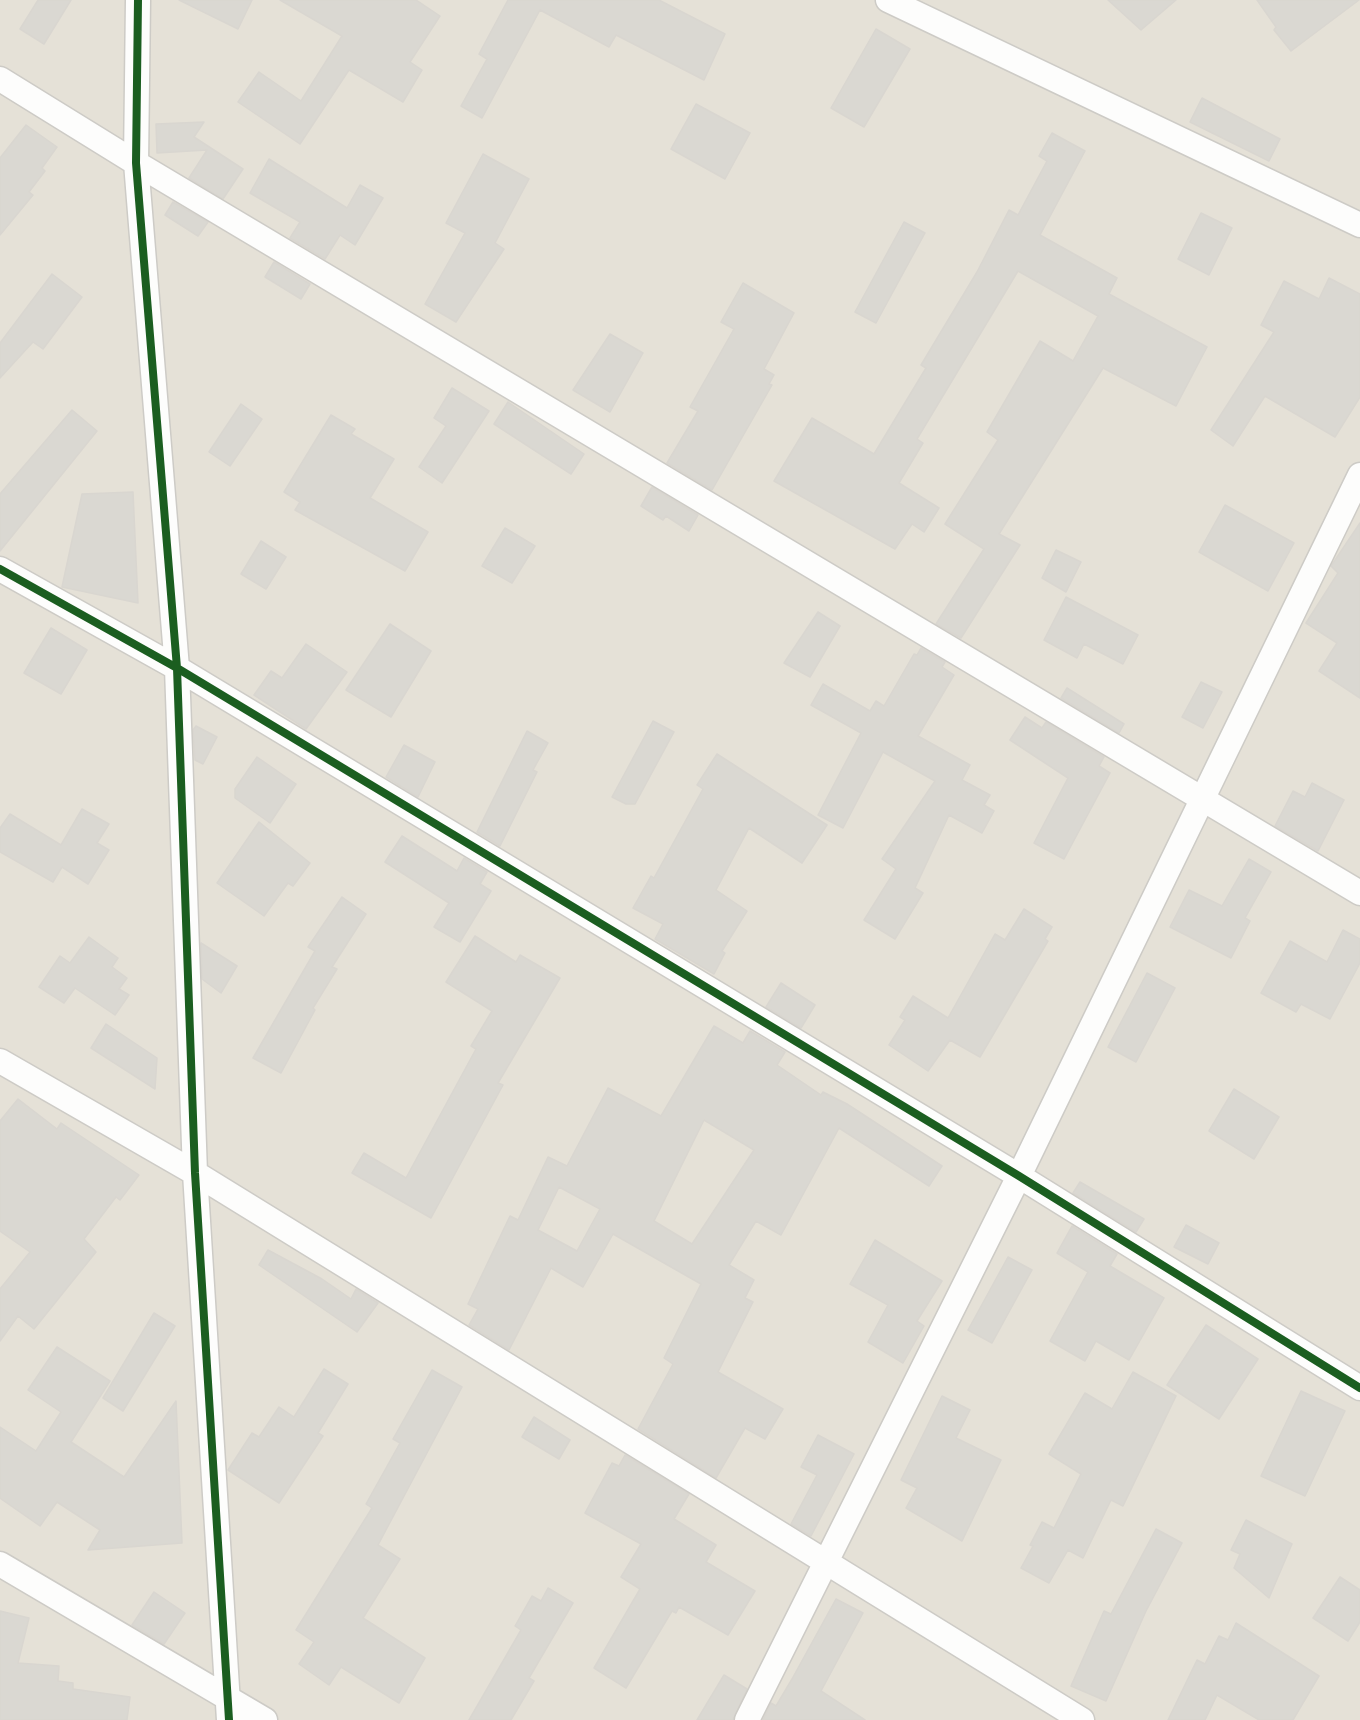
<!DOCTYPE html>
<html>
<head>
<meta charset="utf-8">
<style>
	body { margin:0 }
	canvas { display:block; background:#f0efea }
</style>
</head>
<body>
<canvas width="1360" height="1720"></canvas>
<script>
const ctx = document.querySelector('canvas').getContext('2d');
ctx.lineJoin = 'round';
function fill(path, color) { ctx.fillStyle = color; ctx.fill(path, 'evenodd'); }
function strokePath(path, color, width, dash) { ctx.strokeStyle = color; ctx.lineWidth = width; ctx.lineCap = dash ? 'butt' : 'round'; ctx.setLineDash(dash || []); ctx.stroke(path); }
fill(new Path2D(`
	M 0,0 L 1360,0 L 1360,1720 L 0,1720 Z`), '#e5e1d7');
const building = new Path2D(`
	M 38,0 L 71,0 L 44,44 L 20,29 Z
	M 179,0 L 252,0 L 238,29 Z
	M 280,0 L 416,0 L 440,16 L 410,62 L 422,70 L 403,102 L 349,70 L 300,144 L 238,102 L 259,72 L 301,101 L 342,36 Z
	M 508,0 L 659,0 L 725,34 L 704,80 L 616,35 L 609,47 L 540,10 L 482,118 L 461,106 L 487,59 L 479,54 Z
	M 1108,0 L 1176,0 L 1141,30 Z
	M 1257,0 L 1359,0 L 1291,51 L 1274,30 L 1276,27 Z
	M 876,29 L 910,49 L 864,127 L 831,108 Z
	M 1202,98 L 1280,139 L 1269,161 L 1190,122 Z
	M 696,104 L 750,133 L 725,179 L 671,149 Z
	M 204,122 L 194,137 L 243,169 L 223,199 L 189,178 L 207,150 L 157,153 L 156,124 Z
	M 26,125 L 57,147 L 42,168 L 45,171 L 29,192 L 33,195 L 0,235 L 0,158 Z
	M 1052,133 L 1085,151 L 1040,235 L 1117,278 L 1109,294 L 1207,347 L 1176,406 L 1103,368 L 999,534 L 1020,545 L 961,638 L 936,624 L 984,549 L 945,524 L 998,440 L 987,432 L 1040,341 L 1073,361 L 1098,316 L 1018,271 L 917,439 L 923,443 L 899,483 L 939,508 L 924,532 L 912,524 L 895,549 L 774,481 L 812,418 L 874,454 L 926,368 L 921,365 L 977,272 L 1009,210 L 1018,215 L 1047,161 L 1039,156 Z
	M 483,154 L 529,179 L 495,243 L 504,249 L 456,322 L 425,304 L 465,233 L 446,223 Z
	M 269,159 L 347,208 L 360,185 L 383,198 L 355,245 L 340,235 L 325,259 L 290,238 L 300,222 L 250,193 Z
	M 173,202 L 208,222 L 198,236 L 165,215 Z
	M 1201,213 L 1232,228 L 1209,275 L 1178,259 Z
	M 904,222 L 925,233 L 876,323 L 855,312 Z
	M 274,262 L 310,284 L 301,299 L 265,277 Z
	M 52,274 L 82,297 L 43,349 L 33,342 L 0,378 L 0,343 Z
	M 1329,278 L 1360,294 L 1360,397 L 1335,437 L 1265,396 L 1233,446 L 1211,430 L 1274,332 L 1261,325 L 1284,281 L 1319,299 Z
	M 743,283 L 794,313 L 764,369 L 774,375 L 769,384 L 772,385 L 712,490 L 667,463 L 698,411 L 690,407 L 734,329 L 721,322 Z
	M 610,334 L 643,353 L 610,412 L 573,390 Z
	M 452,388 L 489,411 L 442,483 L 419,467 L 446,426 L 434,418 Z
	M 508,402 L 584,454 L 571,474 L 494,424 Z
	M 241,404 L 262,419 L 230,466 L 209,452 Z
	M 72,410 L 97,431 L 0,551 L 0,494 Z
	M 331,415 L 355,429 L 351,434 L 394,459 L 370,498 L 428,532 L 405,571 L 295,510 L 300,502 L 284,492 Z
	M 652,487 L 698,515 L 689,531 L 666,516 L 663,520 L 641,506 Z
	M 133,492 L 138,603 L 62,587 L 82,494 Z
	M 1225,505 L 1294,543 L 1268,591 L 1199,552 Z
	M 1360,523 L 1360,698 L 1319,671 L 1337,643 L 1306,623 L 1338,573 L 1331,566 Z
	M 505,528 L 535,546 L 512,583 L 482,566 Z
	M 261,541 L 286,557 L 266,589 L 241,574 Z
	M 1056,550 L 1081,562 L 1066,592 L 1042,578 Z
	M 1066,597 L 1138,635 L 1123,664 L 1084,644 L 1077,658 L 1044,640 Z
	M 818,612 L 840,626 L 810,677 L 784,663 Z
	M 390,624 L 431,651 L 391,717 L 346,690 Z
	M 51,628 L 87,650 L 61,694 L 24,673 Z
	M 306,644 L 347,672 L 306,729 L 254,695 L 271,671 L 282,678 Z
	M 921,648 L 945,662 L 942,667 L 954,675 L 918,736 L 970,765 L 962,780 L 990,795 L 984,805 L 994,811 L 982,833 L 949,815 L 915,888 L 923,893 L 895,939 L 864,920 L 896,869 L 882,859 L 935,781 L 883,752 L 843,828 L 818,815 L 861,733 L 811,705 L 823,684 L 870,711 L 876,701 L 884,706 L 914,654 L 917,655 Z
	M 1201,682 L 1222,692 L 1203,728 L 1182,717 Z
	M 1067,688 L 1124,724 L 1119,733 L 1061,698 Z
	M 1025,717 L 1042,728 L 1046,722 L 1104,757 L 1099,766 L 1110,773 L 1064,859 L 1034,843 L 1068,778 L 1010,740 Z
	M 653,721 L 674,732 L 635,804 L 626,804 L 612,797 Z
	M 196,726 L 217,737 L 203,764 L 195,760 L 193,730 Z
	M 527,731 L 548,743 L 533,770 L 537,772 L 500,846 L 477,832 Z
	M 404,745 L 435,762 L 418,797 L 386,777 Z
	M 717,754 L 827,825 L 802,863 L 749,828 L 716,890 L 747,911 L 722,951 L 725,953 L 714,974 L 655,939 L 663,924 L 633,908 L 651,876 L 654,878 L 703,789 L 697,785 Z
	M 257,757 L 296,784 L 270,823 L 235,798 L 235,789 Z
	M 1312,783 L 1344,800 L 1318,851 L 1275,826 L 1293,791 L 1305,797 Z
	M 82,809 L 109,824 L 97,843 L 109,850 L 88,884 L 62,867 L 53,882 L 0,852 L 0,828 L 10,814 L 61,845 Z
	M 259,822 L 310,863 L 293,886 L 288,883 L 264,916 L 217,883 Z
	M 402,836 L 457,871 L 464,858 L 487,872 L 480,884 L 491,891 L 460,942 L 434,927 L 449,903 L 385,862 Z
	M 1249,859 L 1271,872 L 1245,918 L 1250,921 L 1231,958 L 1170,927 L 1189,890 L 1222,906 Z
	M 342,897 L 366,914 L 332,967 L 337,969 L 313,1008 L 315,1010 L 281,1073 L 253,1058 L 315,951 L 308,947 Z
	M 1024,909 L 1052,927 L 1045,939 L 1048,941 L 980,1057 L 950,1040 L 928,1071 L 889,1045 L 905,1020 L 900,1017 L 913,996 L 948,1018 L 995,934 L 1005,940 Z
	M 1343,930 L 1360,939 L 1360,963 L 1330,1019 L 1301,1004 L 1296,1012 L 1261,993 L 1290,941 L 1327,962 Z
	M 475,936 L 516,962 L 520,955 L 560,978 L 498,1083 L 503,1085 L 431,1218 L 352,1173 L 364,1153 L 406,1178 L 476,1049 L 471,1046 L 492,1011 L 446,982 Z
	M 89,937 L 118,958 L 112,967 L 127,978 L 119,989 L 129,995 L 115,1015 L 75,988 L 64,1003 L 39,987 L 60,956 L 70,963 Z
	M 201,943 L 237,966 L 221,993 L 202,979 Z
	M 1147,973 L 1175,988 L 1136,1062 L 1108,1047 Z
	M 781,983 L 815,1005 L 801,1028 L 766,1007 Z
	M 106,1024 L 157,1058 L 155,1089 L 91,1048 Z
	M 714,1026 L 743,1043 L 750,1031 L 785,1052 L 777,1065 L 821,1095 L 823,1092 L 847,1104 L 942,1166 L 929,1186 L 839,1128 L 781,1235 L 756,1221 L 729,1265 L 754,1280 L 745,1298 L 753,1302 L 718,1372 L 783,1409 L 765,1439 L 745,1428 L 716,1478 L 638,1429 L 673,1364 L 664,1358 L 701,1284 L 613,1234 L 583,1287 L 551,1268 L 509,1350 L 469,1325 L 478,1309 L 468,1304 L 510,1216 L 518,1220 L 548,1157 L 567,1166 L 608,1088 L 661,1116 ZM 704,1120 L 754,1150 L 692,1244 L 654,1221 ZM 559,1187 L 600,1209 L 577,1251 L 538,1230 Z
	M 1234,1089 L 1279,1117 L 1254,1159 L 1209,1131 Z
	M 18,1099 L 57,1129 L 61,1123 L 139,1175 L 120,1200 L 116,1197 L 84,1239 L 96,1252 L 34,1329 L 18,1316 L 0,1341 L 0,1289 L 30,1252 L 0,1231 L 0,1121 Z
	M 1080,1182 L 1144,1219 L 1136,1232 L 1073,1193 Z
	M 1186,1225 L 1219,1243 L 1208,1264 L 1174,1247 Z
	M 1072,1226 L 1117,1254 L 1110,1266 L 1164,1298 L 1129,1360 L 1096,1341 L 1085,1361 L 1050,1341 L 1088,1272 L 1057,1253 Z
	M 875,1240 L 942,1281 L 917,1321 L 924,1326 L 903,1363 L 868,1342 L 888,1305 L 850,1284 Z
	M 268,1250 L 322,1279 L 351,1299 L 356,1289 L 378,1303 L 357,1332 L 259,1265 Z
	M 1008,1257 L 1032,1270 L 992,1343 L 968,1330 Z
	M 154,1313 L 175,1326 L 123,1411 L 103,1398 Z
	M 1206,1325 L 1258,1359 L 1219,1419 L 1167,1385 Z
	M 57,1347 L 110,1381 L 71,1442 L 124,1477 L 176,1401 L 182,1543 L 88,1550 L 100,1530 L 57,1502 L 40,1526 L 0,1498 L 0,1427 L 36,1451 L 61,1412 L 28,1390 Z
	M 324,1369 L 348,1384 L 318,1433 L 323,1436 L 279,1503 L 228,1470 L 252,1433 L 259,1437 L 279,1407 L 294,1417 Z
	M 432,1370 L 462,1387 L 378,1545 L 400,1559 L 363,1618 L 425,1658 L 399,1703 L 341,1667 L 329,1685 L 299,1664 L 314,1642 L 296,1630 L 372,1508 L 366,1504 L 400,1443 L 393,1439 Z
	M 1133,1372 L 1176,1396 L 1123,1506 L 1111,1500 L 1083,1558 L 1068,1550 L 1049,1583 L 1021,1568 L 1033,1546 L 1030,1545 L 1042,1522 L 1054,1528 L 1081,1474 L 1049,1454 L 1085,1393 L 1112,1409 Z
	M 1301,1391 L 1345,1411 L 1305,1496 L 1261,1476 Z
	M 942,1396 L 970,1410 L 956,1438 L 1001,1460 L 962,1541 L 906,1508 L 917,1488 L 901,1480 Z
	M 534,1417 L 570,1440 L 559,1459 L 522,1437 Z
	M 818,1435 L 854,1454 L 811,1536 L 791,1524 L 817,1475 L 801,1467 Z
	M 625,1455 L 689,1494 L 674,1519 L 716,1545 L 706,1562 L 755,1591 L 728,1635 L 679,1607 L 676,1613 L 672,1611 L 626,1688 L 594,1668 L 640,1589 L 621,1577 L 641,1544 L 585,1513 L 612,1463 L 619,1466 Z
	M 1246,1520 L 1292,1544 L 1269,1598 L 1234,1568 L 1240,1554 L 1231,1550 Z
	M 1156,1529 L 1182,1543 L 1146,1611 L 1106,1701 L 1071,1686 L 1104,1611 L 1111,1614 Z
	M 1340,1577 L 1360,1590 L 1360,1622 L 1348,1641 L 1313,1618 Z
	M 548,1588 L 573,1603 L 529,1678 L 534,1681 L 511,1720 L 469,1720 L 521,1630 L 515,1626 L 532,1596 L 541,1601 Z
	M 154,1592 L 185,1613 L 164,1644 L 132,1625 Z
	M 836,1599 L 863,1613 L 821,1691 L 865,1720 L 763,1720 L 771,1703 L 776,1706 L 792,1679 Z
	M 0,1611 L 29,1618 L 18,1663 L 59,1666 L 58,1681 L 73,1683 L 73,1689 L 130,1697 L 127,1720 L 0,1720 Z
	M 1236,1623 L 1319,1676 L 1293,1720 L 1259,1720 L 1217,1695 L 1205,1720 L 1168,1720 L 1197,1660 L 1205,1664 L 1219,1636 L 1228,1640 Z
	M 724,1675 L 747,1689 L 733,1720 L 697,1720 Z`);
fill(building, '#dad8d2');
strokePath(building, '#d9d6d0', 1.5);
const minor = new Path2D(`
	M 138,0 L 136,163 L 177,668 L 195,1173 L 229,1720
	M 888,0 L 1360,225
	M 0,79 L 136,163 L 1360,893
	M 0,569 L 177,668 L 1019,1176 L 1360,1388
	M 0,1061 L 195,1173 L 1082,1720
	M 0,1564 L 265,1720
	M 747,1720 L 1019,1176 L 1360,475`);
strokePath(minor, '#cdcbc6', 27);
strokePath(minor, '#fdfdfc', 24);
strokePath(new Path2D(`
	M 138,0 L 136,163 L 177,668 L 195,1173 L 229,1720
	M 0,569 L 177,668 L 1019,1176 L 1360,1388`), '#1b5e20', 8);
</script>
</body>
</html>
